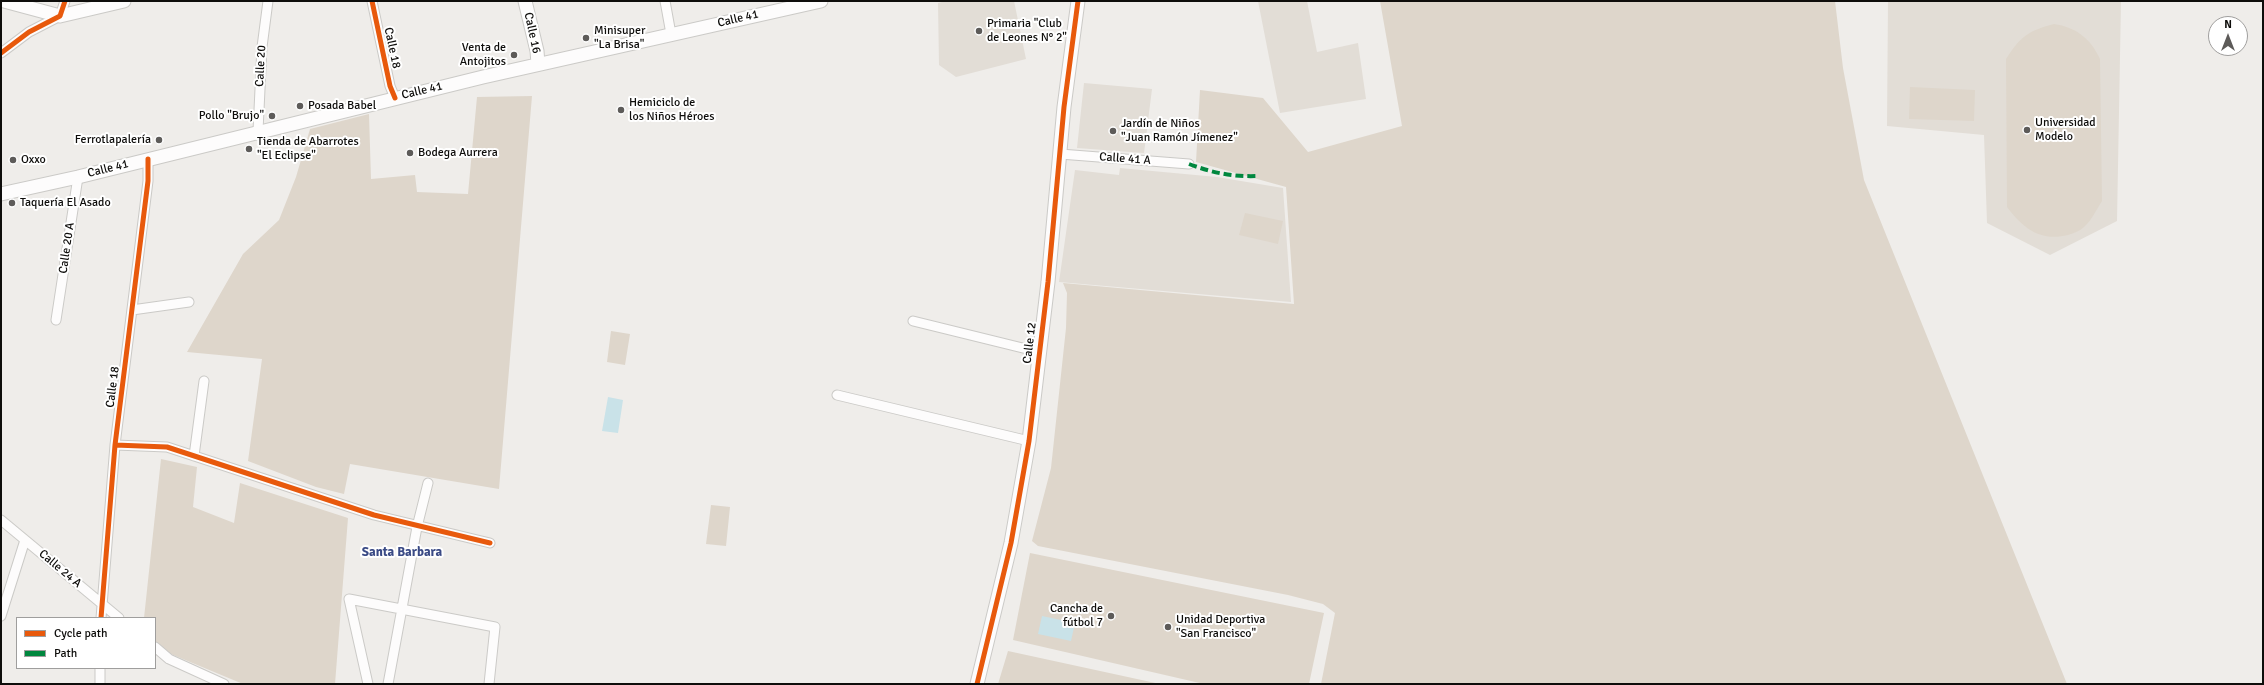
<!DOCTYPE html>
<html>
<head>
<meta charset="utf-8">
<style>
	body { margin:0 }
	#map { position:relative; width:2264px; height:685px; overflow:hidden; background:#efedea; font-family:Signika,sans-serif }
	canvas { display:block }
	.frame { position:absolute; inset:0; border:2px solid #0e0d0b; pointer-events:none }
	.legend { position:absolute; left:16px; top:617px; width:140px; height:52px; box-sizing:border-box; background:#fff; border:1px solid #9f9e9d; margin:0; padding:5px 7px; list-style:none; font-size:12px; color:#0e0d0b }
	.legend li { display:flex; align-items:center; gap:8px; height:20px }
	.legend b { width:20px; border:1px solid #9f9e9d }
	.north { position:absolute; left:2208px; top:16px; width:40px; height:40px; box-sizing:border-box; background:#fff; border:1px solid #9f9e9d; border-radius:50%; rotate:0deg; font-size:11px; font-weight:700; line-height:16px; text-align:center; color:#0e0d0b }
	.north::after { content:''; display:block; margin:auto; width:14px; height:18px; background:#5d5b59; clip-path:polygon(50% 0,100% 100%,50% 72%,0 100%) }
</style>
</head>
<body>
<div id="map">
<canvas width="2264" height="685"></canvas>
<div class="frame"></div>
<ul class="legend">
<li><b style="height:5px;background:#e8590c"></b>Cycle path</li>
<li><b style="height:5px;background:#00873e"></b>Path</li>
</ul>
<div class="north">N</div>
</div>
<script>
const ctx = document.querySelector('canvas').getContext('2d');
ctx.lineJoin = 'round';
function fill(path, color) { ctx.fillStyle = color; ctx.fill(path, 'evenodd'); }
function strokePath(path, color, width, dash) { ctx.strokeStyle = color; ctx.lineWidth = width; ctx.lineCap = dash ? 'butt' : 'round'; ctx.setLineDash(dash || []); ctx.stroke(path); }
function drawText(font, color, halo, rows, align = 'center') {
  ctx.font = font + ' Signika,sans-serif'; ctx.lineWidth = 4; ctx.setLineDash([]); ctx.textBaseline = 'middle'; ctx.strokeStyle = halo; ctx.fillStyle = color; for (const [text, x, y, turn = 0] of rows) {
    ctx.save(); ctx.translate(x, y); ctx.rotate((+turn || 0) * Math.PI / 180); ctx.textAlign = isNaN(turn) ? turn : align; if (halo) ctx.strokeText(text, 0, 0); ctx.fillText(text, 0, 0); ctx.restore();
  }
}
fill(new Path2D(`
	M 946,1 L 1014,1 L 1026,59 L 956,77 L 939,65 L 938,3 Z
	M 1258,1 L 1307,1 L 1317,52 L 1358,43 L 1366,99 L 1280,113 Z
	M 1888,1 L 2121,1 L 2117,221 L 2050,255 L 1987,223 L 1984,135 L 1887,126 Z
	M 1084,83 L 1152,89 L 1144,153 L 1077,148 Z
	M 1120,168 L 1217,177 L 1283,188 L 1291,302 L 1059,282 L 1075,170 L 1119,175 Z`), '#e2ddd6');
fill(new Path2D(`
	M 1380,1 L 1835,1 L 1843,68 L 1864,180 L 2067,684 L 1321,684 L 1335,613 L 1323,604 L 1288,595 L 1038,546 L 1032,541 L 1051,468 L 1066,328 L 1067,293 L 1063,283 L 1294,304 L 1286,187 L 1196,162 L 1200,90 L 1263,98 L 1308,152 L 1402,126 Z
	M 2054,24 C 2076,27 2091,39 2100,59 L 2102,201 C 2096,210 2092,220 2084,227 C 2080,231 2074,233 2068,235 C 2040,242 2023,228 2007,207 L 2006,59 C 2021,36 2028,31 2054,24 Z
	M 1910,87 L 1975,90 L 1974,121 L 1909,119 Z
	M 532,96 L 499,489 L 350,464 L 344,494 L 316,487 L 248,461 L 262,359 L 187,352 L 243,254 L 279,220 L 296,177 L 310,129 L 369,114 L 371,179 L 415,175 L 417,192 L 468,194 L 477,97 Z
	M 1245,213 L 1283,221 L 1278,244 L 1239,235 Z
	M 611,331 L 630,334 L 625,365 L 607,362 Z
	M 161,459 L 197,467 L 193,507 L 234,523 L 240,483 L 348,518 L 335,684 L 243,684 L 166,652 L 155,642 L 155,618 L 144,618 Z
	M 711,505 L 730,507 L 726,546 L 706,544 Z
	M 1030,553 L 1324,613 L 1309,684 L 1204,684 L 1013,640 Z
	M 1008,651 L 1160,684 L 998,684 Z`), '#ded6cb');
fill(new Path2D(`
	M 608,397 L 623,400 L 618,433 L 602,431 Z
	M 1042,616 L 1075,623 L 1071,641 L 1038,634 Z`), '#c9e2e8');
const street = new Path2D(`
	M 372,1 L 390,86 L 395,98
	M 665,1 L 671,34
	M 1,53 L 29,32 L 60,16 L 65,1
	M 258,131 L 262,47 L 268,1
	M 1060,154 L 1189,164
	M 132,310 L 189,302
	M 56,320 L 78,177
	M 913,321 L 1039,352
	M 837,395 L 1029,441
	M 115,445 L 167,447 L 374,515 L 490,543
	M 194,456 L 204,381
	M 1,520 L 119,618
	M 1,616 L 25,540
	M 101,618 L 115,445 L 148,181 L 148,159
	M 155,647 L 169,659 L 224,684
	M 100,684 L 100,668
	M 368,684 L 349,599 L 495,627 L 489,684
	M 388,684 L 417,527 L 428,483`);
const secondary = new Path2D(`
	M 4,1 L 60,16 L 124,1
	M 525,1 L 537,51 L 538,64
	M 1,194 L 78,177 L 483,77 L 821,1
	M 977,684 L 1011,543 L 1029,441 L 1048,282 L 1064,107 L 1078,1`);
strokePath(street, '#cbcac7', 11);
strokePath(secondary, '#cbcac7', 15);
strokePath(street, '#fdfcfc', 9);
strokePath(secondary, '#fdfcfc', 13);
strokePath(new Path2D(`
	M 1189,164 C 1213,173 1233,177 1258,176`), '#00873e', 4, [8, 4]);
strokePath(new Path2D(`
	M 372,1 L 390,86 L 395,98
	M 1,53 L 29,32 L 60,16 L 65,1
	M 115,445 L 167,447 L 374,515 L 490,543
	M 101,618 L 115,445 L 148,181 L 148,159
	M 977,684 L 1011,543 L 1029,441 L 1048,282 L 1064,107 L 1078,1`), '#e8590c', 5);
for (const [x, y, r, color] of [
	[979,31,4,"#5d5b59"],
	[586,38,4,"#5d5b59"],
	[514,55,4,"#5d5b59"],
	[300,106,4,"#5d5b59"],
	[621,110,4,"#5d5b59"],
	[272,116,4,"#5d5b59"],
	[2027,130,4,"#5d5b59"],
	[1113,131,4,"#5d5b59"],
	[159,140,4,"#5d5b59"],
	[249,149,4,"#5d5b59"],
	[410,153,4,"#5d5b59"],
	[13,160,4,"#5d5b59"],
	[12,203,4,"#5d5b59"],
	[1111,616,4,"#5d5b59"],
	[1168,627,4,"#5d5b59"]
]) { const dot = new Path2D(); dot.arc(x, y, r, 0, 2 * Math.PI); ctx.fillStyle = color; ctx.fill(dot); strokePath(dot, '#fff', 1.5); }
drawText('12px', '#0e0d0b', '#fff', [
	["Calle 41",738,19,-13],
	["Calle 16",532,33,78],
	["Calle 18",392,48,78],
	["Calle 20",261,66,-87],
	["Calle 41",422,91,-13],
	["Calle 41 A",1125,159,4],
	["Calle 41",108,169,-14],
	["Calle 20 A",67,248,-82],
	["Calle 12",1030,343,-83],
	["Calle 18",113,387,-83],
	["Calle 24 A",60,569,40]
]);
drawText('12px', '#0e0d0b', '#fff', [
	["Primaria \"Club",987,24],
	["de Leones N° 2\"",987,38],
	["Minisuper",594,31],
	["\"La Brisa\"",594,45],
	["Venta de",506,48,"right"],
	["Antojitos",506,62,"right"],
	["Hemiciclo de",629,103],
	["los Niños Héroes",629,117],
	["Posada Babel",308,106],
	["Pollo \"Brujo\"",264,116,"right"],
	["Universidad",2035,123],
	["Modelo",2035,137],
	["Jardín de Niños",1121,124],
	["\"Juan Ramón Jímenez\"",1121,138],
	["Ferrotlapalería",151,140,"right"],
	["Tienda de Abarrotes",257,142],
	["\"El Eclipse\"",257,156],
	["Bodega Aurrera",418,153],
	["Oxxo",21,160],
	["Taquería El Asado",20,203],
	["Cancha de",1103,609,"right"],
	["fútbol 7",1103,623,"right"],
	["Unidad Deportiva",1176,620],
	["\"San Francisco\"",1176,634]
], 'left');
drawText('bold 13px', '#3a4a85', '#fff', [
	["Santa Barbara",402,553]
]);
</script>
</body>
</html>
